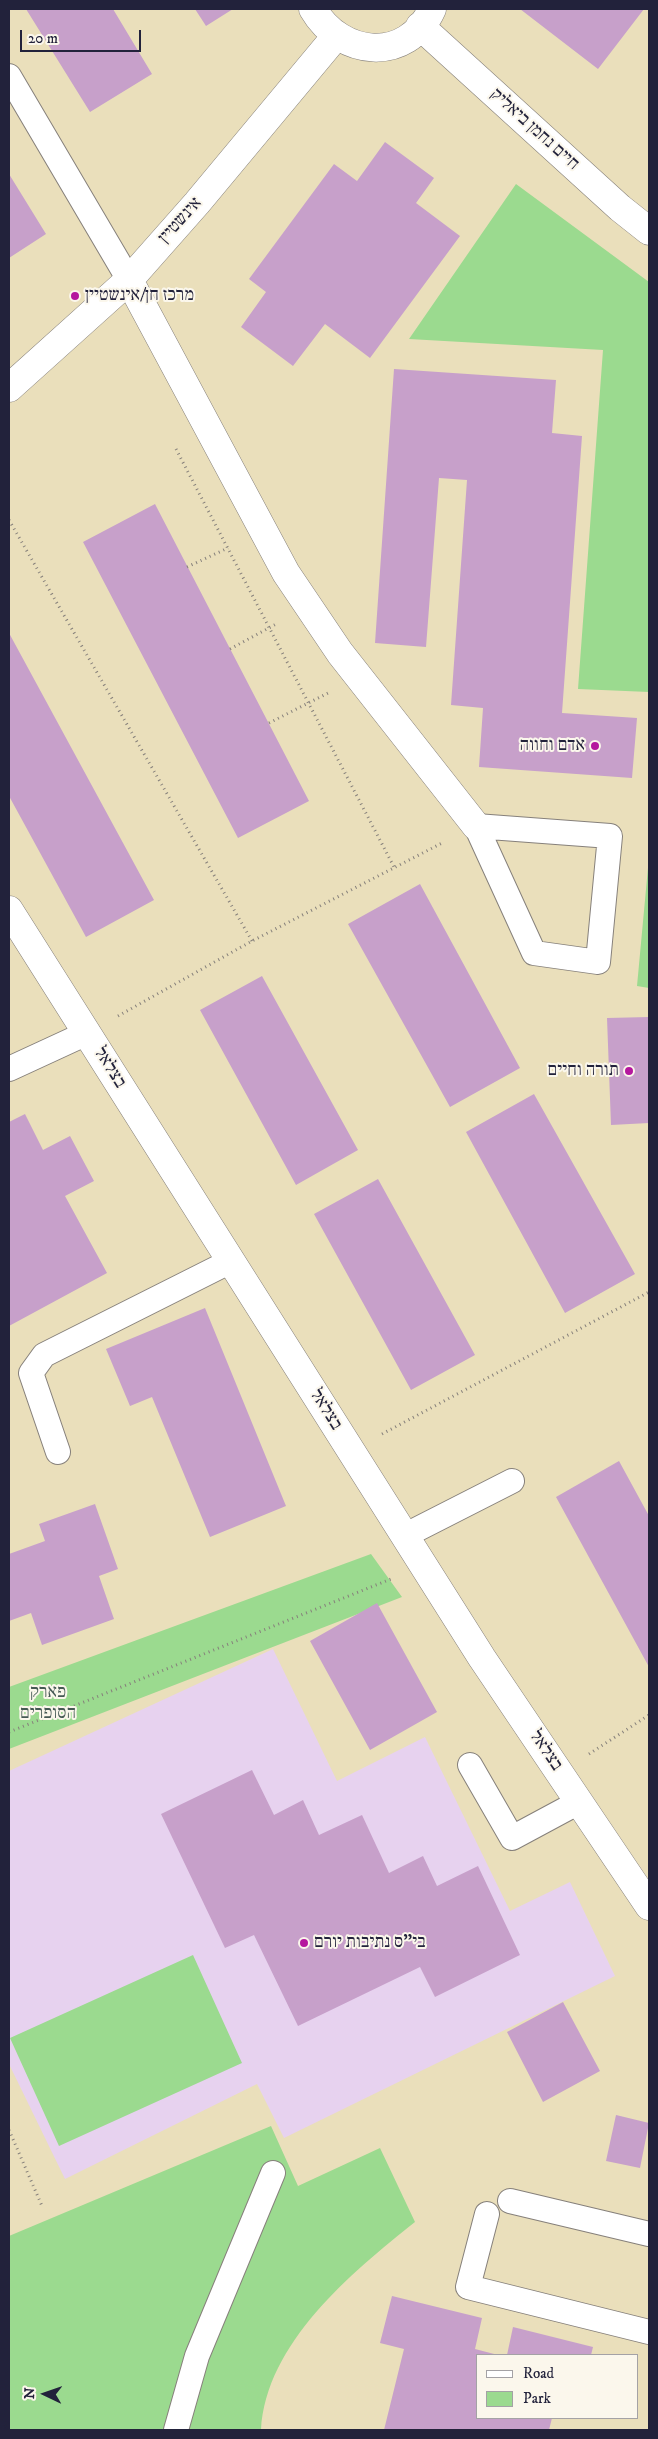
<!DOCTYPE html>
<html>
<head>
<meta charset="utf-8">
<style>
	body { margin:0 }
	#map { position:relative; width:658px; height:2439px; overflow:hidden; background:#eadfbb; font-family:"IM FELL DW Pica",serif }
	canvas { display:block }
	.frame { position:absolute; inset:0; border:10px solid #22223b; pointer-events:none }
	.legend { position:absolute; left:476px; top:2354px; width:162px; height:65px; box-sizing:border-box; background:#fbf7ec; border:1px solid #a4a2a5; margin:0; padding:6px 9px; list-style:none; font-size:15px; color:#22223b }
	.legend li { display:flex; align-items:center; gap:10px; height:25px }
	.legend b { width:25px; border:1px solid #a4a2a5 }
	.north { position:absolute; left:20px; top:2369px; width:50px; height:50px; -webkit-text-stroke:4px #fbf7ec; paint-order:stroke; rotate:273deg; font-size:14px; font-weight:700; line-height:20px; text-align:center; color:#22223b }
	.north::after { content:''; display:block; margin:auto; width:18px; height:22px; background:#22223b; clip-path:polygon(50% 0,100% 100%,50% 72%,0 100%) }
	.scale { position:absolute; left:20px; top:30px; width:121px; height:22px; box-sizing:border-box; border:2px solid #22223b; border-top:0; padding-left:6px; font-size:15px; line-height:18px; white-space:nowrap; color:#22223b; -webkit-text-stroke:4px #fbf7ec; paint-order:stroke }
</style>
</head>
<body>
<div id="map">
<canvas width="658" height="2439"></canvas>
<div class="frame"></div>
<ul class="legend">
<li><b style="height:6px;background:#fff"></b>Road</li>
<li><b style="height:14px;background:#9bda8f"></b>Park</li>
</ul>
<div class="north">N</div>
<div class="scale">20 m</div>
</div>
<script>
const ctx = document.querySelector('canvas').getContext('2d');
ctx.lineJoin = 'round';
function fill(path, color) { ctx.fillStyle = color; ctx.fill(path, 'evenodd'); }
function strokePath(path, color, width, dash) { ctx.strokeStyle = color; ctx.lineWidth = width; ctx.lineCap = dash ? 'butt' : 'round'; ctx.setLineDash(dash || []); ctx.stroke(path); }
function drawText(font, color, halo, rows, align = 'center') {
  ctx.font = font + ' "IM FELL DW Pica","Frank Ruhl Libre",serif'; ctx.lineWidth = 4; ctx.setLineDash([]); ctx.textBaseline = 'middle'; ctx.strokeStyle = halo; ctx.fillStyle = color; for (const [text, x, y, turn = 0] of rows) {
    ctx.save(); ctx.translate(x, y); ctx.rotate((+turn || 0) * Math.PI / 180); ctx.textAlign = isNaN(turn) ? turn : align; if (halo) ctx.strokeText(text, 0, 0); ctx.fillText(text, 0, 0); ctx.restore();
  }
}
fill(new Path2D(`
	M 273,1649 L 337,1781 L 425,1737 L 510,1911 L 570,1882 L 615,1976 L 284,2138 L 257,2084 L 65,2179 L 9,2064 L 9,1771 Z`), '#e7d2ef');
fill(new Path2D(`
	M 516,184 L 649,282 L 649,692 L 578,689 L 603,350 L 409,339 Z
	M 649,857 L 649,988 L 637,986 Z
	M 371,1554 L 402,1597 L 9,1749 L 9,1687 Z
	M 193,1955 L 242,2063 L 59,2146 L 10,2038 Z
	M 271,2126 L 298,2186 L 380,2148 L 415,2222 C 351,2273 266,2343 261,2430 L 9,2430 L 9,2236 Z`), '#9bda8f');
fill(new Path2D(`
	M 26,9 L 113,9 L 152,74 L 90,112 Z
	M 195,9 L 233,9 L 206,26 Z
	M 520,9 L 644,9 L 598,69 Z
	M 385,142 L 434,178 L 416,203 L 460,236 L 370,358 L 325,324 L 293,366 L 241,327 L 266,292 L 249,279 L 334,164 L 357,181 Z
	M 9,174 L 46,234 L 9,258 Z
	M 394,369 L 556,380 L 552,433 L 582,436 L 562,713 L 637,718 L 632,778 L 479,767 L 483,708 L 451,705 L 467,480 L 439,478 L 426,647 L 375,643 Z
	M 155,504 L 309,801 L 238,838 L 83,542 Z
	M 9,633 L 154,900 L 86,937 L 9,796 Z
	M 420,884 L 520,1068 L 450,1107 L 348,924 Z
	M 262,976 L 358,1150 L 296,1185 L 200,1010 Z
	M 649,1017 L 649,1123 L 611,1125 L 607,1018 Z
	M 534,1094 L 635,1274 L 565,1313 L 466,1132 Z
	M 25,1114 L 43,1150 L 70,1136 L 94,1181 L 65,1196 L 107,1273 L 9,1326 L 9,1122 Z
	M 378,1179 L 475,1355 L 411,1390 L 314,1214 Z
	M 205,1308 L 286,1506 L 210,1537 L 152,1397 L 130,1406 L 106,1349 Z
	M 619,1461 L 649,1516 L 649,1667 L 556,1497 Z
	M 95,1504 L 118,1569 L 99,1576 L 114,1619 L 42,1645 L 31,1613 L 9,1621 L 9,1554 L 45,1541 L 39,1524 Z
	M 377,1603 L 437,1712 L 370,1750 L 310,1641 Z
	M 252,1770 L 274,1815 L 303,1800 L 319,1835 L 362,1815 L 389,1873 L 423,1856 L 437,1886 L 478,1866 L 520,1955 L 435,1997 L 420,1967 L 298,2026 L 254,1935 L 225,1948 L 161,1814 Z
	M 563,2002 L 600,2071 L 543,2102 L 507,2032 Z
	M 616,2115 L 649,2123 L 640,2168 L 606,2161 Z
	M 392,2296 L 482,2318 L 475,2349 L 498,2355 L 477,2355 L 477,2418 L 552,2418 L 549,2430 L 384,2430 L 404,2349 L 380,2343 Z
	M 513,2327 L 593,2347 L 591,2355 L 507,2355 Z`), '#c7a0ca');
const lane = new Path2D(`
	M 9,76 L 129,280
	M 476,826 L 610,836 L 598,962 L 534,953 Z
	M 9,1069 L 87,1033
	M 58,1452 L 31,1373 L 44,1355 L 231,1261
	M 404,1536 L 512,1481
	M 470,1765 L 512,1838 L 579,1802
	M 510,2201 L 649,2234
	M 487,2214 L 468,2287 L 649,2332
	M 176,2430 L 197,2356 L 273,2173`);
const street = new Path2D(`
	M 129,280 L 286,573 L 340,653 L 476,826
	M 9,388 L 129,280 L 197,203 L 336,36
	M 9,910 L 482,1658 L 649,1906`);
const secondary = new Path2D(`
	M 313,9 C 341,57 407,64 432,9
	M 420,26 L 620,208 L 649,231`);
strokePath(lane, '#86807b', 26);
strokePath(street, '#86807b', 29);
strokePath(secondary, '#86807b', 29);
strokePath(new Path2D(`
	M 176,449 L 394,867
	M 9,520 L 252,941
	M 187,567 L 228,548
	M 230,649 L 278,623
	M 269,723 L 328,693
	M 118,1016 L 252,941 L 444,842
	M 382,1434 L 649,1292
	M 9,1732 L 391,1579
	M 589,1754 L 649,1715
	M 9,2130 L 42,2206`), '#86807b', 3, [1, 4]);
strokePath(lane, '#fff', 24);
strokePath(street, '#fff', 28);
strokePath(secondary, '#fff', 28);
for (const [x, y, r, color] of [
	[75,296,5,"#b5179e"],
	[595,746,5,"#b5179e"],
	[629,1071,5,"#b5179e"],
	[304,1943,5,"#b5179e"]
]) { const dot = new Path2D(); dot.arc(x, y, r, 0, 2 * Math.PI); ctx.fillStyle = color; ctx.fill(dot); strokePath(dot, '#fbf7ec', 2); }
drawText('18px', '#22223b', '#fbf7ec', [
	["חיים נחמן ביאליק",534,130,42],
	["אינשטיין",181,221,-48],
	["בצלאל",109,1068,58],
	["בצלאל",325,1410,58],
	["בצלאל",545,1751,56]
]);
drawText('18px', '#22223b', '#fbf7ec', [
	["מרכז חן/אינשטיין",85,296],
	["אדם וחווה",585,746,"right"],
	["תורה וחיים",619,1071,"right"],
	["בי\"ס נתיבות יורם",314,1943]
], 'left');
drawText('18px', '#465954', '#fbf7ec', [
	["פארק",48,1693],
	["הסופרים",48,1714]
]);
</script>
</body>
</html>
